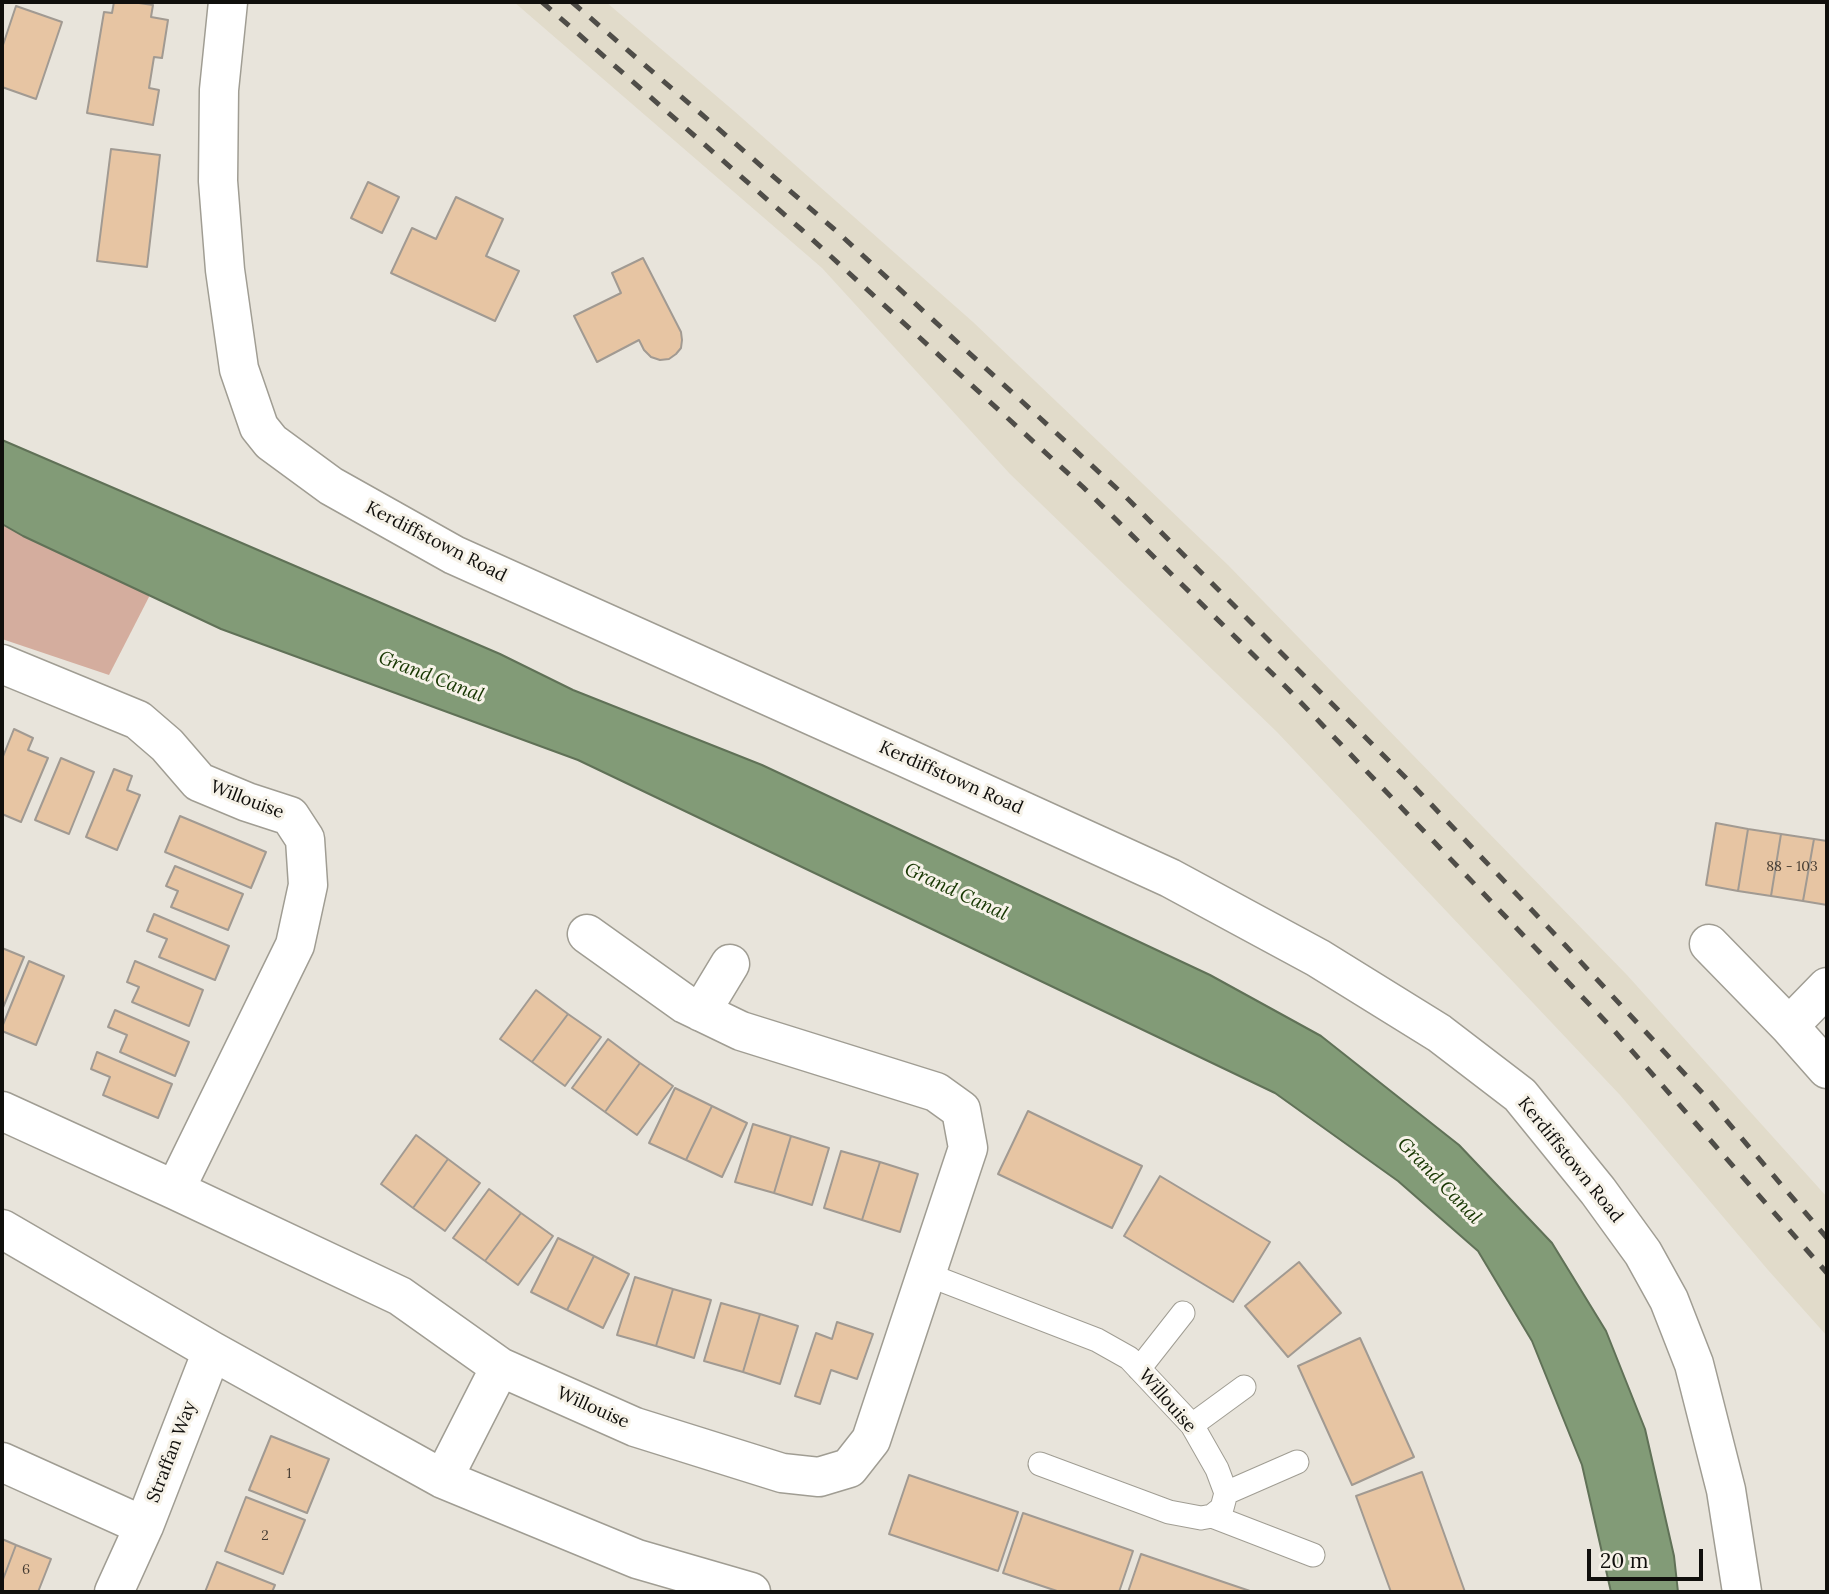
<!DOCTYPE html>
<html>
<head>
<meta charset="utf-8">
<style>
	body { margin:0 }
	#map { position:relative; width:1829px; height:1594px; overflow:hidden; background:#e8e4db; font-family:Lora,serif }
	canvas { display:block }
	.frame { position:absolute; inset:0; border:4px solid #100f0c; pointer-events:none }
	.scale { position:absolute; left:1587px; top:1549px; width:116px; height:32px; box-sizing:border-box; border:4px solid #100f0c; border-top:0; padding-left:9px; font-size:21px; line-height:24px; white-space:nowrap; color:#100f0c; -webkit-text-stroke:5px #f6f2e8; paint-order:stroke }
</style>
</head>
<body>
<div id="map">
<canvas width="1829" height="1594"></canvas>
<div class="frame"></div>
<div class="scale">20 m</div>
</div>
<script>
const ctx = document.querySelector('canvas').getContext('2d');
ctx.lineJoin = 'round';
function fill(path, color) { ctx.fillStyle = color; ctx.fill(path, 'evenodd'); }
function strokePath(path, color, width, dash) { ctx.strokeStyle = color; ctx.lineWidth = width; ctx.lineCap = dash ? 'butt' : 'round'; ctx.setLineDash(dash || []); ctx.stroke(path); }
function drawText(font, color, halo, rows, align = 'center') {
  ctx.font = font + ' Lora,serif'; ctx.lineWidth = 6; ctx.setLineDash([]); ctx.textBaseline = 'middle'; ctx.strokeStyle = halo; ctx.fillStyle = color; for (const [text, x, y, turn = 0] of rows) {
    ctx.save(); ctx.translate(x, y); ctx.rotate((+turn || 0) * Math.PI / 180); ctx.textAlign = isNaN(turn) ? turn : align; if (halo) ctx.strokeText(text, 0, 0); ctx.fillText(text, 0, 0); ctx.restore();
  }
}
fill(new Path2D(`
	M 514,2 L 606,2 L 734,111 L 973,322 L 1228,565 L 1627,975 L 1827,1197 L 1827,1336 L 1768,1270 L 1620,1095 L 1277,732 L 1010,474 L 822,268 Z`), '#e1dbca');
fill(new Path2D(`
	M 2,524 L 150,595 L 109,675 L 2,639 Z`), '#d4ad9e');
const water = new Path2D(`
	M 2,440 L 500,654 L 573,690 L 762,765 L 1210,975 L 1321,1036 L 1459,1145 L 1552,1243 L 1606,1331 L 1645,1429 L 1674,1556 L 1678,1592 L 1611,1592 L 1582,1465 L 1532,1341 L 1478,1251 L 1398,1181 L 1275,1093 L 578,760 L 221,629 L 23,536 L 2,524 Z`);
fill(water, '#829b77');
strokePath(water, '#607157', 2);
const building = new Path2D(`
	M 114,2 L 132,2 L 153,5 L 151,17 L 168,20 L 162,58 L 154,57 L 149,88 L 159,90 L 153,125 L 87,113 L 104,12 L 112,13 Z
	M 16,6 L 62,22 L 36,99 L 2,87 L 2,48 Z
	M 111,149 L 160,155 L 147,267 L 97,261 Z
	M 368,182 L 399,197 L 382,233 L 351,218 Z
	M 456,197 L 503,219 L 486,256 L 519,271 L 495,321 L 391,273 L 412,228 L 436,239 Z
	M 643,258 L 681,332 L 682,340 L 681,348 L 676,354 L 669,359 L 660,360 L 651,357 L 644,350 L 639,340 L 597,362 L 574,316 L 621,293 L 612,273 Z
	M 14,729 L 33,738 L 28,750 L 48,758 L 21,822 L 2,814 L 2,759 Z
	M 61,758 L 94,772 L 69,834 L 35,820 Z
	M 114,769 L 132,776 L 127,790 L 140,795 L 117,850 L 86,837 Z
	M 180,816 L 266,852 L 251,888 L 165,852 Z
	M 1716,823 L 1748,829 L 1738,891 L 1706,885 Z
	M 1748,829 L 1781,834 L 1771,896 L 1738,891 Z
	M 1781,834 L 1814,839 L 1803,901 L 1771,896 Z
	M 1814,839 L 1827,841 L 1827,905 L 1803,901 Z
	M 175,866 L 243,894 L 228,930 L 171,907 L 178,891 L 166,886 Z
	M 154,914 L 229,946 L 215,980 L 159,957 L 167,939 L 147,931 Z
	M 2,948 L 24,957 L 2,1010 Z
	M 29,961 L 64,976 L 36,1045 L 2,1031 L 2,1027 Z
	M 135,961 L 203,990 L 189,1026 L 132,1002 L 139,987 L 127,982 Z
	M 536,990 L 568,1014 L 532,1062 L 500,1039 Z
	M 115,1010 L 189,1042 L 175,1076 L 120,1052 L 127,1035 L 108,1027 Z
	M 568,1014 L 601,1037 L 565,1086 L 532,1062 Z
	M 608,1039 L 640,1063 L 605,1112 L 572,1088 Z
	M 97,1052 L 172,1084 L 158,1118 L 103,1095 L 110,1077 L 91,1069 Z
	M 640,1063 L 673,1086 L 637,1135 L 605,1112 Z
	M 675,1088 L 712,1106 L 686,1160 L 649,1143 Z
	M 712,1106 L 747,1123 L 722,1177 L 686,1160 Z
	M 1028,1111 L 1142,1166 L 1112,1228 L 998,1174 Z
	M 753,1124 L 791,1136 L 774,1193 L 735,1182 Z
	M 416,1135 L 448,1159 L 413,1208 L 381,1184 Z
	M 791,1136 L 829,1148 L 812,1205 L 774,1193 Z
	M 841,1151 L 880,1162 L 862,1220 L 824,1208 Z
	M 448,1159 L 480,1183 L 445,1231 L 413,1208 Z
	M 880,1162 L 918,1174 L 900,1232 L 862,1220 Z
	M 1160,1176 L 1270,1242 L 1233,1302 L 1124,1236 Z
	M 489,1189 L 521,1213 L 485,1261 L 453,1238 Z
	M 521,1213 L 553,1236 L 518,1285 L 485,1261 Z
	M 558,1238 L 594,1256 L 567,1310 L 531,1292 Z
	M 594,1256 L 629,1274 L 603,1328 L 567,1310 Z
	M 1299,1262 L 1341,1313 L 1288,1357 L 1245,1306 Z
	M 635,1277 L 673,1289 L 656,1346 L 617,1335 Z
	M 673,1289 L 711,1300 L 694,1358 L 656,1346 Z
	M 721,1303 L 760,1314 L 743,1372 L 704,1361 Z
	M 760,1314 L 798,1326 L 780,1384 L 743,1372 Z
	M 837,1322 L 873,1334 L 857,1379 L 831,1370 L 820,1404 L 795,1396 L 816,1333 L 832,1339 Z
	M 1360,1338 L 1414,1457 L 1352,1485 L 1298,1366 Z
	M 271,1436 L 329,1459 L 307,1513 L 249,1490 Z
	M 1422,1472 L 1465,1592 L 1391,1592 L 1356,1496 Z
	M 909,1475 L 1018,1512 L 998,1571 L 889,1534 Z
	M 246,1497 L 305,1520 L 283,1574 L 225,1551 Z
	M 1023,1513 L 1133,1551 L 1119,1592 L 1060,1592 L 1003,1573 Z
	M 2,1539 L 16,1545 L 2,1582 Z
	M 16,1545 L 51,1559 L 38,1592 L 2,1592 L 2,1582 Z
	M 1141,1554 L 1250,1591 L 1250,1592 L 1128,1592 Z
	M 217,1562 L 275,1585 L 272,1592 L 205,1592 Z`);
fill(building, '#e7c5a3');
strokePath(building, '#a19a92', 2);
const service = new Path2D(`
	M 926,1274 L 1097,1340 L 1129,1358 L 1192,1425 L 1217,1469 L 1226,1493 L 1222,1508 L 1212,1516 L 1201,1518 L 1169,1512 L 1040,1464
	M 1139,1369 L 1183,1313
	M 1192,1425 L 1244,1387
	M 1226,1493 L 1297,1462
	M 1212,1516 L 1313,1555`);
const minor = new Path2D(`
	M 228,2 L 219,90 L 218,181 L 225,270 L 239,369 L 259,427 L 271,442 L 331,486 L 454,555 L 902,756 L 1170,878 L 1318,958 L 1439,1033 L 1520,1095 L 1598,1191 L 1643,1253 L 1669,1300 L 1694,1364 L 1726,1490 L 1742,1592
	M 2,664 L 138,720 L 167,745 L 199,782 L 247,802 L 290,816 L 305,839 L 308,885 L 295,945 L 175,1190
	M 1709,944 L 1789,1026 L 1827,987
	M 701,1012 L 730,964
	M 1789,1026 L 1827,1069
	M 2,1111 L 175,1190 L 400,1296 L 500,1367 L 635,1427 L 782,1473 L 819,1477 L 849,1468 L 871,1440 L 968,1148 L 961,1110 L 936,1092 L 741,1031 L 685,1004 L 587,934
	M 2,1229 L 212,1351 L 443,1479 L 637,1559 L 751,1592
	M 2,1462 L 144,1526 L 212,1351
	M 443,1479 L 500,1367
	M 114,1592 L 144,1526`);
strokePath(service, '#a09d93', 25);
strokePath(minor, '#a09d93', 41);
strokePath(service, '#fff', 23);
strokePath(minor, '#fff', 38);
strokePath(new Path2D(`
	M 542,2 L 802,230 L 1083,487 L 1289,690 L 1611,1027 L 1827,1273
	M 572,2 L 834,229 L 1125,496 L 1406,778 L 1565,945 L 1708,1099 L 1827,1238`), '#4f4d48', 5, [12, 12]);
drawText('14px', '#463c32', null, [
	["88 - 103",1792,867],
	["1",289,1474],
	["2",265,1536],
	["6",26,1570]
]);
drawText('18px', '#100f0c', '#f6f2e8', [
	["Kerdiffstown Road",436,542,27],
	["Kerdiffstown Road",951,778,24],
	["Willouise",247,800,21],
	["Kerdiffstown Road",1570,1160,51],
	["Willouise",1167,1401,49],
	["Willouise",593,1408,24],
	["Straffan Way",172,1452,-69]
]);
drawText('italic 19px', '#163600', '#f6f2e8', [
	["Grand Canal",431,677,21],
	["Grand Canal",956,892,25],
	["Grand Canal",1439,1181,46]
]);
</script>
</body>
</html>
